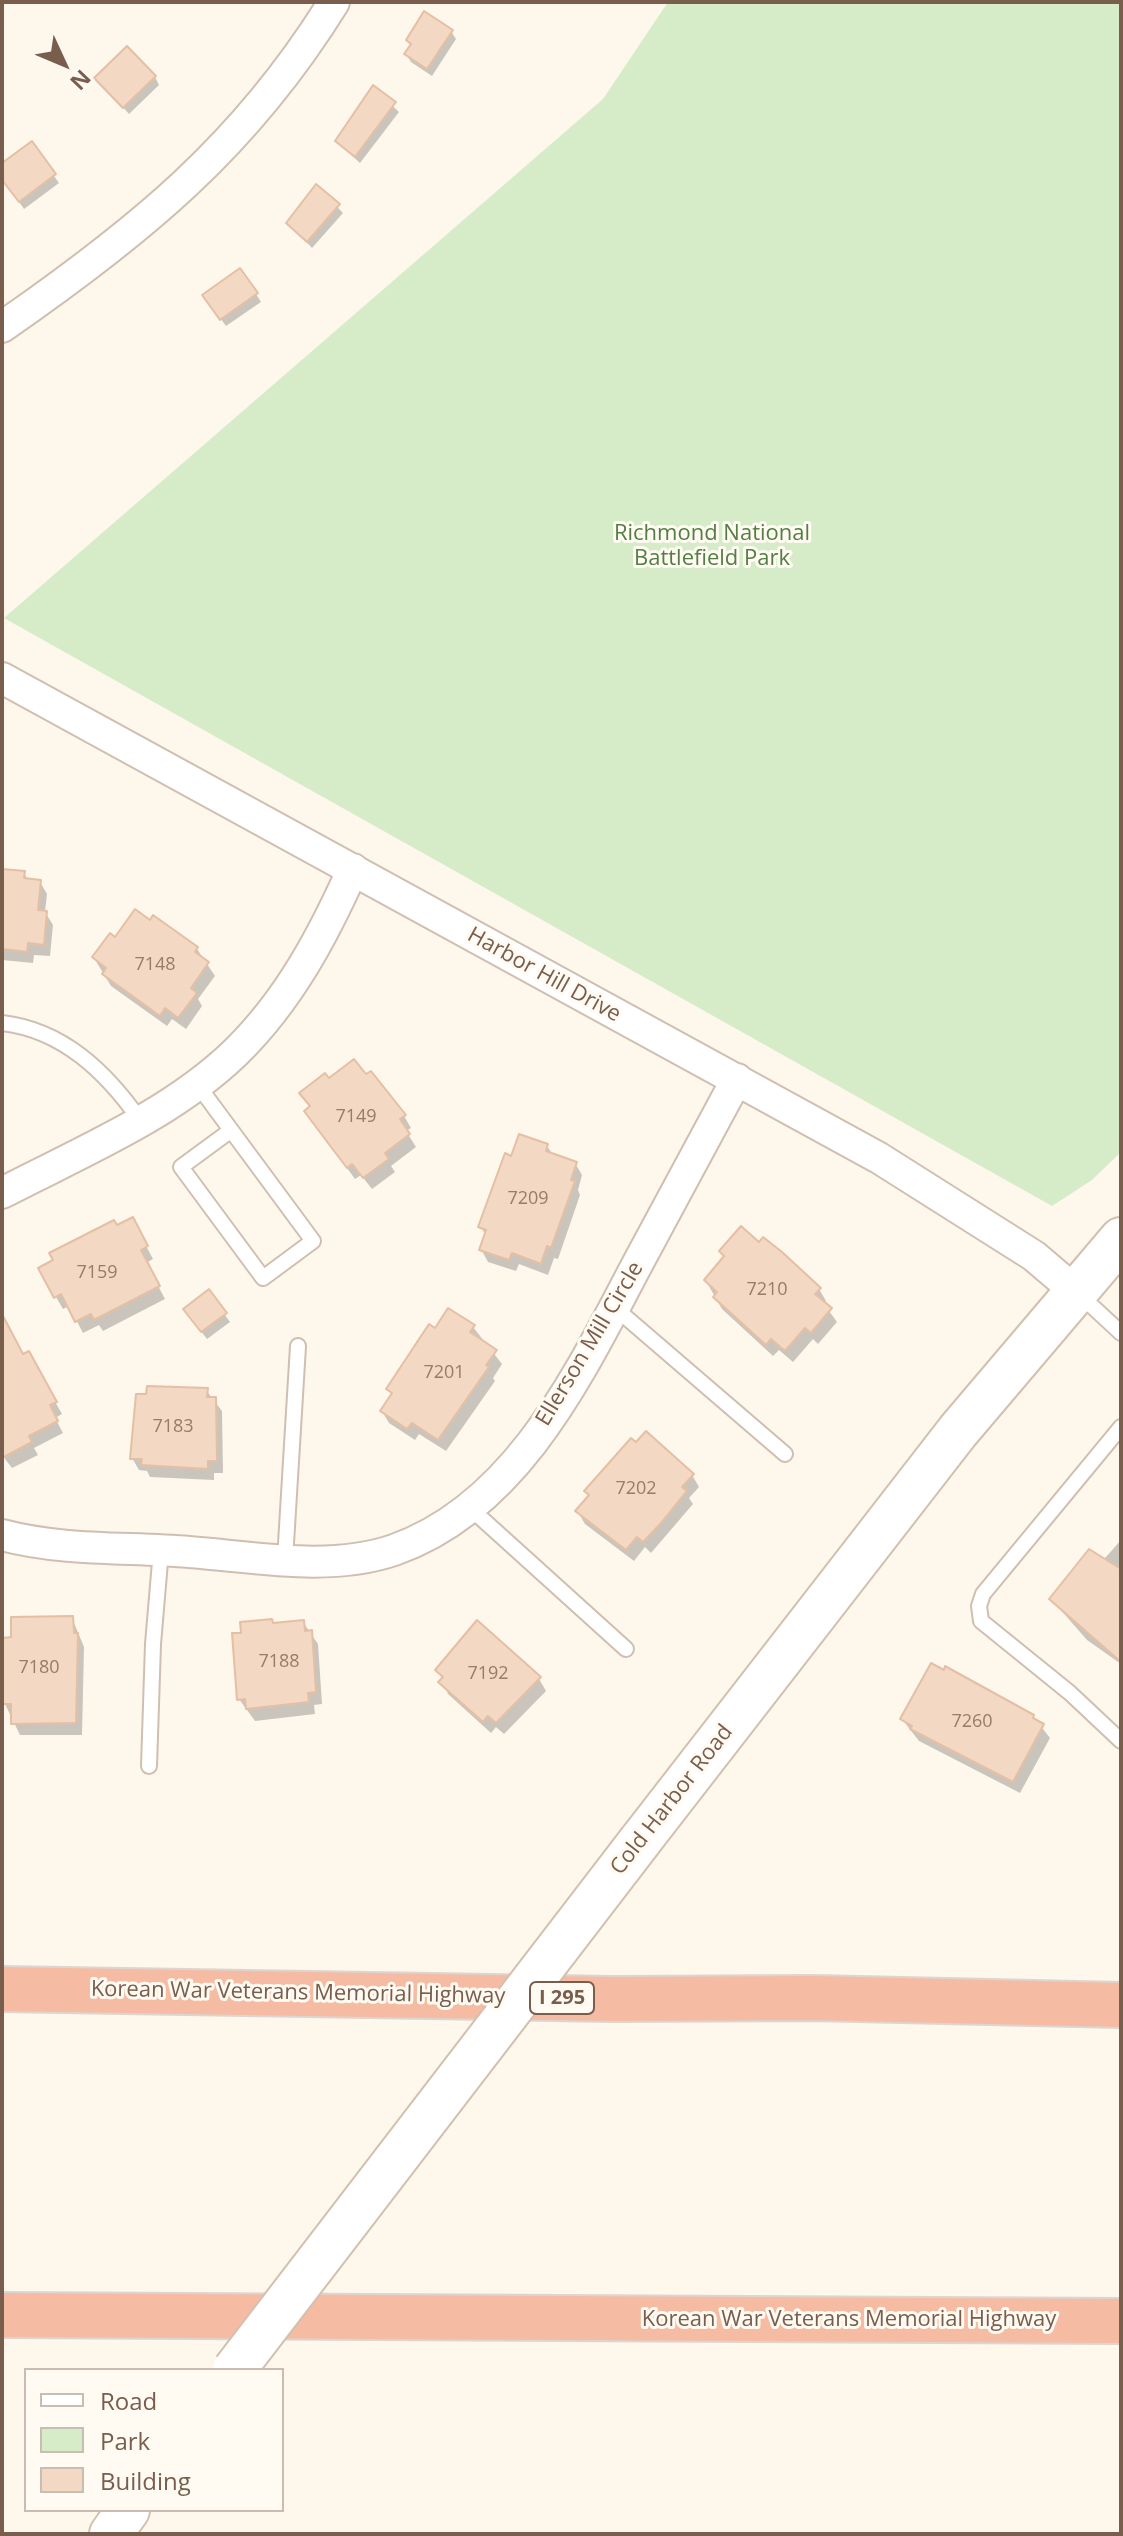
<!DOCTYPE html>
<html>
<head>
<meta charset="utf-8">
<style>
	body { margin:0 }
	#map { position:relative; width:1123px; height:2536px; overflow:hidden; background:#fdf7ec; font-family:"Open Sans",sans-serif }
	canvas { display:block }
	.frame { position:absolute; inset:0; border:4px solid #795e4d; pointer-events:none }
	.legend { position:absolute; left:24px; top:2368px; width:260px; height:144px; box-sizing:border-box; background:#fffbf3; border:2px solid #c9bcb1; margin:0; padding:10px 14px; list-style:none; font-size:24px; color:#795e4d }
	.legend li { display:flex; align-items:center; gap:16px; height:40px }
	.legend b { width:40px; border:2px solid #c9bcb1 }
	.north { position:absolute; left:24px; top:24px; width:80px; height:80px; -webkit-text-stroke:6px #fffbf3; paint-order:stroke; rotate:134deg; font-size:22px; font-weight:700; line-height:32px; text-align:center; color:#795e4d }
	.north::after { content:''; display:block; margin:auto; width:28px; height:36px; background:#795e4d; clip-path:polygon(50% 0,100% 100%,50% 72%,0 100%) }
</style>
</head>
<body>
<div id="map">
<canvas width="1123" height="2536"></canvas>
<div class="frame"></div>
<ul class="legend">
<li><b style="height:10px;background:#fff"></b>Road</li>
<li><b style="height:22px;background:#d6ecc9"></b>Park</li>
<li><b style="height:22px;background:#f3d8c3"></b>Building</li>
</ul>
<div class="north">N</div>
</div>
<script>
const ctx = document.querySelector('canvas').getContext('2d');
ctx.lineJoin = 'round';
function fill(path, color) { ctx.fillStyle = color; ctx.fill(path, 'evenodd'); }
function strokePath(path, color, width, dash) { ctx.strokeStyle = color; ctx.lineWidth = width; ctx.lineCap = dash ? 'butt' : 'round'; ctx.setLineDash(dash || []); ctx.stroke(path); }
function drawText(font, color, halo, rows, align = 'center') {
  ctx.font = font + ' "Open Sans",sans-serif'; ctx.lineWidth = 6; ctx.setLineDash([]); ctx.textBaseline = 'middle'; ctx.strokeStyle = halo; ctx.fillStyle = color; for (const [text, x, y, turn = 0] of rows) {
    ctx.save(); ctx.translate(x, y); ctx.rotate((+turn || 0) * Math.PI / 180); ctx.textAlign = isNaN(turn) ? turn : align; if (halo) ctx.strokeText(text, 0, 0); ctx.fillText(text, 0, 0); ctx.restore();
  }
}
fill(new Path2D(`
	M 668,2 L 1121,2 L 1121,1152 L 1092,1180 L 1052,1206 L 4,618 L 603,99 Z`), '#d6ecc9');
fill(new Path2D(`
	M 451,31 L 456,39 L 432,76 L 411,62 L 406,54 L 412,46 L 408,40 Z
	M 155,77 L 159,85 L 129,114 L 96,78 Z
	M 373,87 L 399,112 L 360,163 L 337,142 Z
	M 31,143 L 59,183 L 24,209 L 2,178 L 2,165 Z
	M 317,186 L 343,213 L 312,248 L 288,223 Z
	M 256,294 L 261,302 L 226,326 L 209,303 Z
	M 2,871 L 24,873 L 28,880 L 40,882 L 47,894 L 45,912 L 53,925 L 50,956 L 34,955 L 33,963 L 2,960 Z
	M 115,940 L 197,949 L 215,976 L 198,999 L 202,1006 L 186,1029 L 172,1019 L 167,1026 L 111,986 L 94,958 Z
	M 302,1093 L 404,1116 L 411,1128 L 406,1131 L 416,1147 L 391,1166 L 395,1172 L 372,1189 L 361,1175 L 355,1179 L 314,1123 L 311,1108 Z
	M 547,1146 L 553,1155 L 575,1163 L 582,1175 L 578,1190 L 580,1195 L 558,1259 L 554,1258 L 548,1275 L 519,1264 L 516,1271 L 488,1262 L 481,1249 L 486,1236 L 481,1227 Z
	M 132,1220 L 153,1259 L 146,1263 L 165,1299 L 103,1331 L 99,1325 L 83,1333 L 69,1306 L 63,1309 L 56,1297 L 116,1228 Z
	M 721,1252 L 819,1289 L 826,1301 L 824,1304 L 837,1322 L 818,1344 L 813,1339 L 793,1362 L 779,1350 L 773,1356 L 722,1309 L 706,1281 L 725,1258 Z
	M 208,1292 L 230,1322 L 207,1339 L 190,1317 Z
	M 473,1327 L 502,1364 L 493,1378 L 495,1381 L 446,1451 L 419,1434 L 415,1440 L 389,1423 L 382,1411 L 392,1396 L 388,1389 L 436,1330 Z
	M 2,1349 L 23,1356 L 28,1354 L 62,1414 L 55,1418 L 63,1433 L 34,1448 L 38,1455 L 12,1468 L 2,1455 Z
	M 206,1390 L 222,1411 L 223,1473 L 214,1473 L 214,1480 L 150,1477 L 147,1471 L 139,1470 L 132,1458 L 148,1396 Z
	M 692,1475 L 699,1487 L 689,1498 L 693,1504 L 651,1553 L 645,1547 L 634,1561 L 585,1524 L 578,1512 L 590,1497 Z
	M 1121,1540 L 1121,1664 L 1087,1640 L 1052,1600 L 1106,1557 Z
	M 72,1618 L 84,1647 L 82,1735 L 20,1735 L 5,1704 Z
	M 303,1622 L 318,1644 L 322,1704 L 314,1705 L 315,1714 L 255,1721 L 239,1699 L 242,1624 Z
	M 438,1670 L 539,1679 L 546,1691 L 504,1734 L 496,1727 L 491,1733 L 448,1694 Z
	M 1033,1716 L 1050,1738 L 1020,1793 L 919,1741 L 902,1719 Z`), '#0003');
const building = new Path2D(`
	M 424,11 L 453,30 L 427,69 L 404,54 L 411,44 L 406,40 Z
	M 127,46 L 156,76 L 123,108 L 94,78 Z
	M 373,85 L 396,102 L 355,157 L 335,141 Z
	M 32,141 L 56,174 L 19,202 L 2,180 L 2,163 Z
	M 316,184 L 340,204 L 307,242 L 286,223 Z
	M 240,268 L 258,293 L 220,320 L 202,295 Z
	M 2,869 L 25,871 L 24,878 L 41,880 L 38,910 L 47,911 L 44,945 L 28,943 L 27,952 L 2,949 Z
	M 135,909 L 150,920 L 153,915 L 198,947 L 195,952 L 209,962 L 191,988 L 197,993 L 178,1018 L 165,1008 L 160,1016 L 102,974 L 106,968 L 92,957 L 110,933 L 115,937 Z
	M 354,1059 L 366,1074 L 371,1071 L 406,1115 L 400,1119 L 410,1134 L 385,1153 L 389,1159 L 363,1178 L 352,1164 L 347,1168 L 331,1147 L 304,1111 L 310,1106 L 299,1093 L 325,1073 L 329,1078 Z
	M 519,1134 L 548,1144 L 546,1151 L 577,1162 L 571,1180 L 575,1181 L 551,1248 L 547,1246 L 541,1264 L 512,1253 L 509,1260 L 479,1250 L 486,1230 L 478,1227 L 505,1153 L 511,1156 Z
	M 133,1217 L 148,1246 L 141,1250 L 160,1286 L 94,1320 L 91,1314 L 75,1322 L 61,1294 L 54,1298 L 38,1268 L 53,1260 L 49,1253 L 114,1220 L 117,1225 Z
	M 741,1226 L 759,1242 L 763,1237 L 782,1252 L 821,1288 L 815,1294 L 832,1308 L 811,1333 L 805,1328 L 785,1351 L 771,1339 L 766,1345 L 713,1297 L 717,1292 L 704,1280 L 724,1256 L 719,1251 Z
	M 209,1289 L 227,1313 L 201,1332 L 183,1309 Z
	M 448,1308 L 475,1325 L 470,1332 L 497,1350 L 486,1365 L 489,1367 L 438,1440 L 412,1423 L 407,1429 L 380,1411 L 392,1393 L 386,1389 L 429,1324 L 435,1328 Z
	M 2,1314 L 23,1354 L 29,1351 L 57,1402 L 50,1405 L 58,1421 L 29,1436 L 32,1442 L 2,1458 Z
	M 147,1386 L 208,1388 L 207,1397 L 216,1397 L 217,1461 L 208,1461 L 208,1469 L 141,1465 L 142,1459 L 130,1459 L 136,1394 L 146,1394 Z
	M 646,1431 L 694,1474 L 682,1487 L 687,1491 L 662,1522 L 643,1542 L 637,1537 L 626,1550 L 575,1511 L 589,1495 L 584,1491 L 600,1473 L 631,1438 L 636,1442 Z
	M 1089,1549 L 1121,1569 L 1121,1662 L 1049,1599 Z
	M 73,1616 L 74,1633 L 78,1633 L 76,1723 L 11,1724 L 11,1704 L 3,1704 L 3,1638 L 11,1637 L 11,1617 Z
	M 272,1619 L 273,1623 L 304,1620 L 305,1631 L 312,1630 L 316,1692 L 308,1693 L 309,1702 L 246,1709 L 245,1699 L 237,1700 L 232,1633 L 241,1633 L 240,1622 Z
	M 477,1620 L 541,1677 L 496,1723 L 488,1716 L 483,1722 L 438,1682 L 443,1677 L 435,1670 Z
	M 931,1663 L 944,1670 L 945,1666 L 1034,1715 L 1033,1718 L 1044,1724 L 1013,1782 L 910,1729 L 912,1726 L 900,1719 Z`);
fill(building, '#f3d8c3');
strokePath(building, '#e5bfa3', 2);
const service = new Path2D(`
	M 2,1023 C 63,1030 106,1072 140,1120
	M 197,1084 L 313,1241 L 263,1278 L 181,1167 L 230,1131
	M 1080,1295 L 1121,1333
	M 614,1307 L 785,1454
	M 1121,1427 L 983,1594 L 979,1606 L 981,1621 L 1070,1693 L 1121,1741
	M 470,1508 L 626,1649
	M 285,1560 L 298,1346
	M 149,1766 L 153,1644 L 161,1550`);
const minor = new Path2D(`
	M 2,327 C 139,232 245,146 334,2
	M 2,678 L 879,1158 L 1034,1256 L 1074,1290
	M 2,1193 C 81,1152 171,1115 236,1052 C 289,1000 323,936 353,869
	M 2,1535 C 61,1551 128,1547 189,1552 C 255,1557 330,1572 394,1550 C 519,1506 581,1370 639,1261 C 672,1200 704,1140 737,1079`);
const secondary = new Path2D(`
	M 640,1841 L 958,1431 L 1121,1239
	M 111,2534 L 128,2510`);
const motorway = new Path2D(`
	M 2,1989 L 613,1999 L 814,1998 L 1121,2005
	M 2,2315 L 1121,2321`);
strokePath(service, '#d0bfb0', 18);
strokePath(minor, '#d0bfb0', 34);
strokePath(secondary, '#d3c0ae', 46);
strokePath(motorway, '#dcd5d1', 48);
strokePath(service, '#fff', 14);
strokePath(minor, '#fff', 30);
strokePath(secondary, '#fff', 42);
strokePath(motorway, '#f6bca3', 44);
const secondaryBridge = new Path2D(`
	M 234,2370 L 640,1841`);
strokePath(secondaryBridge, '#d3c0ae', 46, []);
strokePath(secondaryBridge, '#fff', 42);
drawText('18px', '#987c6a', null, [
	["7148",155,965],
	["7149",356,1117],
	["7209",528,1199],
	["7159",97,1273],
	["7210",767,1290],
	["7201",444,1373],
	["7183",173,1427],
	["7202",636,1489],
	["7188",279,1662],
	["7180",39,1668],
	["7192",488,1674],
	["7260",972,1722]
]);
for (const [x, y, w] of [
	[562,1998,64]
]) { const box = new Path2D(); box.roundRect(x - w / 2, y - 16, w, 32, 6); ctx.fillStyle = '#fffbf3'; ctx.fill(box); strokePath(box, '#795e4d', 2); }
drawText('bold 20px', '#795e4d', null, [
	["I 295",562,1998]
]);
drawText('22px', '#547f44', '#fffbf3', [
	["Richmond National",712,534],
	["Battlefield Park",712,559]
]);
drawText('22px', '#795e4d', '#fffbf3', [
	["Harbor Hill Drive",544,975,29],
	["Ellerson Mill Circle",590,1344,-59],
	["Cold Harbor Road",672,1800,-52],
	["Korean War Veterans Memorial Highway",298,1993,1],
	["Korean War Veterans Memorial Highway",849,2320]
]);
</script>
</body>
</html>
